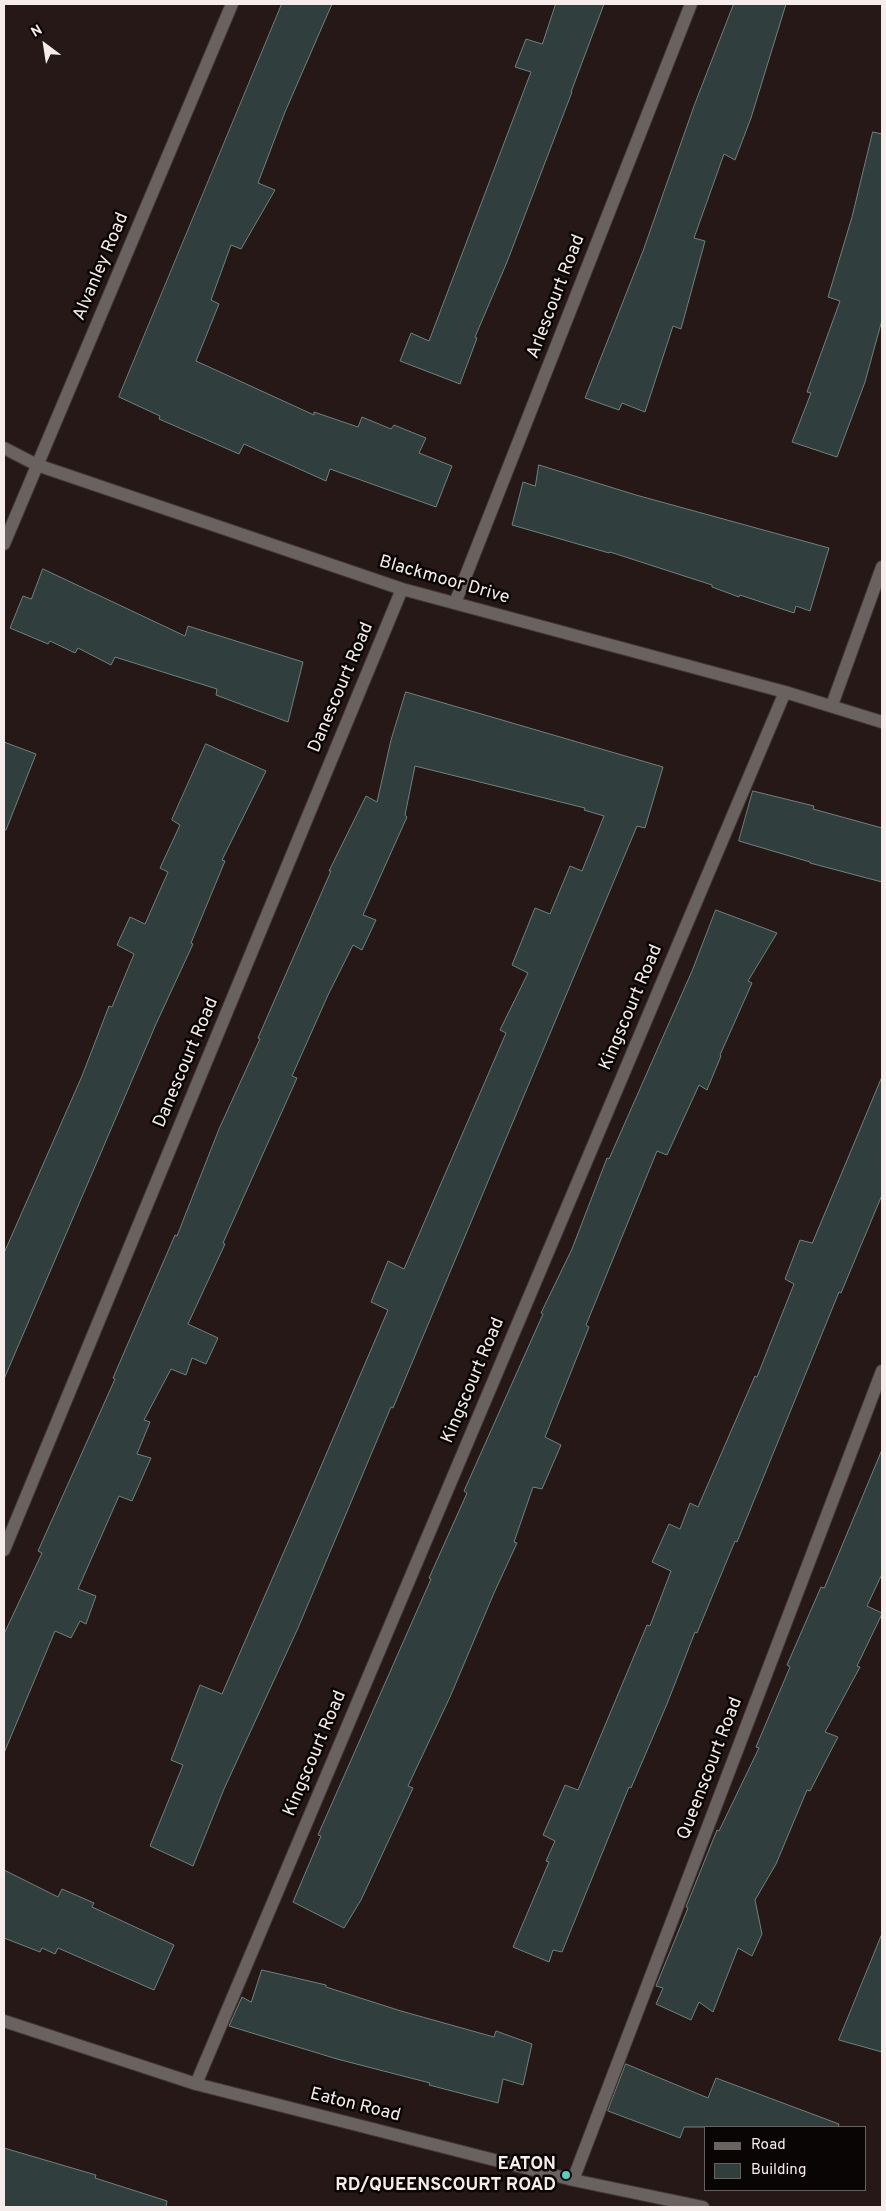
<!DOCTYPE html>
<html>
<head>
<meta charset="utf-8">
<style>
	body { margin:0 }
	#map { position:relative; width:886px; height:2211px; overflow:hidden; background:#251816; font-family:Overpass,sans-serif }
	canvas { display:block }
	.frame { position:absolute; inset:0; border:5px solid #f6eceb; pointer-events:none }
	.legend { position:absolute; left:704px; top:2126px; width:162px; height:65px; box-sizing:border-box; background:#0a0505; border:1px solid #686161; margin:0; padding:6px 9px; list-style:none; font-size:15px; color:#f6eceb }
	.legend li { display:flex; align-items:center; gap:10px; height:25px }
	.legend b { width:25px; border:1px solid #686161 }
	.north { position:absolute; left:20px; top:20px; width:50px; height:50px; -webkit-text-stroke:4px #0a0505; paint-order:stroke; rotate:329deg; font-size:14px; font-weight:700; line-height:20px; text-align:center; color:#f6eceb }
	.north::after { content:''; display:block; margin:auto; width:18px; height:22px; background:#f6eceb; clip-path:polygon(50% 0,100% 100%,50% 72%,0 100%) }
</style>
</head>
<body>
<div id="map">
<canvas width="886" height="2211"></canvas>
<div class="frame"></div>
<ul class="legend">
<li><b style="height:6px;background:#696261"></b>Road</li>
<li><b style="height:14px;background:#303f3d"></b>Building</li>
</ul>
<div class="north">N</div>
</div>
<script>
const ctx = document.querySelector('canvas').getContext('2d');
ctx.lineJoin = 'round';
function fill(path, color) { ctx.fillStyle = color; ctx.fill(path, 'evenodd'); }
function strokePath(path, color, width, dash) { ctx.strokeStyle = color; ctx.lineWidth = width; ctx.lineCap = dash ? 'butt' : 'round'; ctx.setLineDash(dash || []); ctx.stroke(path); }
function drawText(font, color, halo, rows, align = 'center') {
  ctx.font = font + ' Overpass,sans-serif'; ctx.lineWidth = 5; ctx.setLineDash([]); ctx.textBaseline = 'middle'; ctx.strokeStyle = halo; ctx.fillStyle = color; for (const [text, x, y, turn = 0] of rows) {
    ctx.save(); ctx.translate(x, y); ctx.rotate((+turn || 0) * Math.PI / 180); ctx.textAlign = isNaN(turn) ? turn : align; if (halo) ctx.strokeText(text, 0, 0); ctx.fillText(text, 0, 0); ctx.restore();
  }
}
const building = new Path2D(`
	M 282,4 L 332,4 L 285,112 L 258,183 L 275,190 L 241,249 L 231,245 L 211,300 L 219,304 L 196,361 L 314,415 L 314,412 L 358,427 L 362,417 L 391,429 L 394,425 L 426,438 L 419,453 L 452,466 L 436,507 L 330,469 L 326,481 L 244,444 L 239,454 L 159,419 L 160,416 L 119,397 Z
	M 556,4 L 604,4 L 571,92 L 572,92 L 507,262 L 475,337 L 477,338 L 460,384 L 400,361 L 411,333 L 429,341 L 531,72 L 515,67 L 526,39 L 542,44 Z
	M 734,4 L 786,4 L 751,118 L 735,160 L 724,154 L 694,238 L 705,241 L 681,329 L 673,326 L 645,412 L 622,403 L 619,410 L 585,398 L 643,251 L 694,106 Z
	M 873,132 L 882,134 L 882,320 L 865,382 L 837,457 L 792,442 L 811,393 L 807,392 L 840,301 L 828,297 L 852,217 Z
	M 539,465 L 636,495 L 829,548 L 810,611 L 796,606 L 794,613 L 740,595 L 739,597 L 712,587 L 712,585 L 610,552 L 609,553 L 512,525 L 523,482 L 535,486 Z
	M 43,569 L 185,636 L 188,626 L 303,662 L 288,722 L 216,695 L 217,689 L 115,657 L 111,665 L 78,648 L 75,653 L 50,641 L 48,644 L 10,628 L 23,596 L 31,599 Z
	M 406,692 L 663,767 L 645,828 L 637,826 L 393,1408 L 391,1407 L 298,1628 L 224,1789 L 193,1866 L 150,1846 L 183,1765 L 171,1760 L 200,1685 L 222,1694 L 313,1485 L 388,1310 L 371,1302 L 388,1261 L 404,1269 L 506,1033 L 500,1030 L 528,973 L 512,965 L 535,908 L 550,914 L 570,866 L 582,871 L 604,816 L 584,810 L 585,808 L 415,766 L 405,815 L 407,817 L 363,915 L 376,920 L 362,950 L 353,945 L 328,995 L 292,1076 L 297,1078 L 223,1243 L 225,1244 L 188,1324 L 218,1338 L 206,1364 L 192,1358 L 186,1375 L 171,1369 L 144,1420 L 150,1422 L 137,1454 L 151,1458 L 132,1501 L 119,1496 L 78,1589 L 96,1596 L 86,1624 L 80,1621 L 71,1638 L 55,1631 L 4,1753 L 4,1634 L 42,1553 L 38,1551 L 115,1379 L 113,1378 L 175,1235 L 177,1236 L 219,1129 L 260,1039 L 258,1038 L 331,871 L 329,871 L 366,796 L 377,802 L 391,740 Z
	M 4,742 L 36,754 L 6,830 L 4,830 Z
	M 206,744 L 266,771 L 222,860 L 225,861 L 191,943 L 193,944 L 156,1024 L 4,1379 L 4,1253 L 82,1076 L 109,1006 L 112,1007 L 134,954 L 117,945 L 130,917 L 145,924 L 168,872 L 160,868 L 180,825 L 172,820 Z
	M 753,791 L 814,806 L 813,809 L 882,828 L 882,882 L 810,863 L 810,862 L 739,841 Z
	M 716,910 L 777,933 L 748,981 L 752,983 L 720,1055 L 721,1056 L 707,1090 L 699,1085 L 667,1155 L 657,1151 L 586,1325 L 589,1327 L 545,1437 L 561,1445 L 542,1489 L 533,1487 L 514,1542 L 517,1543 L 494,1593 L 450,1697 L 408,1786 L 413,1788 L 361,1900 L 344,1928 L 293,1902 L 321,1836 L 318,1835 L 431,1579 L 429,1578 L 467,1493 L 464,1491 L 543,1314 L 541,1313 L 572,1249 L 607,1158 L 609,1159 L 692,971 Z
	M 882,1077 L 882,1195 L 841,1293 L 839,1292 L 737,1542 L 735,1541 L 697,1633 L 695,1632 L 667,1704 L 631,1788 L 629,1787 L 562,1952 L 553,1950 L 549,1962 L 513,1947 L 549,1862 L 546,1861 L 555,1841 L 543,1835 L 565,1785 L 578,1790 L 647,1625 L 650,1626 L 671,1571 L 652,1562 L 669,1524 L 680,1529 L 690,1503 L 698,1507 L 755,1376 L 757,1377 L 794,1284 L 785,1279 L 800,1240 L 812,1243 Z
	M 882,1450 L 882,1574 L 867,1606 L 882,1613 L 882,1614 L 857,1666 L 860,1667 L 825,1732 L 838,1737 L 810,1791 L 807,1790 L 776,1864 L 755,1900 L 762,1934 L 752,1956 L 738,1948 L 713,2012 L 699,2002 L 691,2020 L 656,2004 L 663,1988 L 656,1986 L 688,1908 L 686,1907 L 717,1830 L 719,1831 L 759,1748 L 756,1747 L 790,1667 L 787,1665 L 821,1587 L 824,1588 Z
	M 4,1870 L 58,1897 L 62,1889 L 94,1903 L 92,1907 L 174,1945 L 154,1990 L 58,1948 L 55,1954 L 42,1948 L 40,1952 L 4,1938 Z
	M 882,1934 L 882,2052 L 839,2040 Z
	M 262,1970 L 326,1985 L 326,1987 L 401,2011 L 494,2037 L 496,2031 L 532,2044 L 523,2085 L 503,2079 L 498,2103 L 429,2085 L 430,2083 L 337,2059 L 229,2026 L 242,1997 L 251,2002 Z
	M 626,2064 L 708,2098 L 716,2078 L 839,2124 L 838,2127 L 684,2127 L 680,2138 L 608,2111 Z
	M 4,2148 L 96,2175 L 95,2178 L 167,2201 L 166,2207 L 4,2207 Z`);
fill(building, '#303f3d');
strokePath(building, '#70817e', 1);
const minor = new Path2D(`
	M 4,448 L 37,465 L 402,589 L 785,692 L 882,722
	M 4,544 L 232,4
	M 455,603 L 691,4
	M 832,705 L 882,567
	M 4,1550 L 402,589
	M 4,2021 L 196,2084 L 573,2180 L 703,2207
	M 196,2084 L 785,692
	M 573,2180 L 882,1371`);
strokePath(minor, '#423634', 14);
strokePath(minor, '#696261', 12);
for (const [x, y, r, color] of [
	[566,2175,5,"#59cebe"]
]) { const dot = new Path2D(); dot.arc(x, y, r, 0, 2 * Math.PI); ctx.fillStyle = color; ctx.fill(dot); strokePath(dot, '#0a0505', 2); }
drawText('18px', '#f6eceb', '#0a0505', [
	["Alvanley Road",102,267,-67],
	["Arlescourt Road",557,297,-69],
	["Blackmoor Drive",444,581,16],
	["Danescourt Road",342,688,-67],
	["Kingscourt Road",632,1008,-67],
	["Danescourt Road",187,1063,-67],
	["Kingscourt Road",474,1381,-67],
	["Kingscourt Road",316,1754,-67],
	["Queenscourt Road",711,1769,-69],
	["Eaton Road",355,2106,14]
]);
drawText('bold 18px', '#f6eceb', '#0a0505', [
	["EATON",556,2165],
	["RD/QUEENSCOURT ROAD",556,2186]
], 'right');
</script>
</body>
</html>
